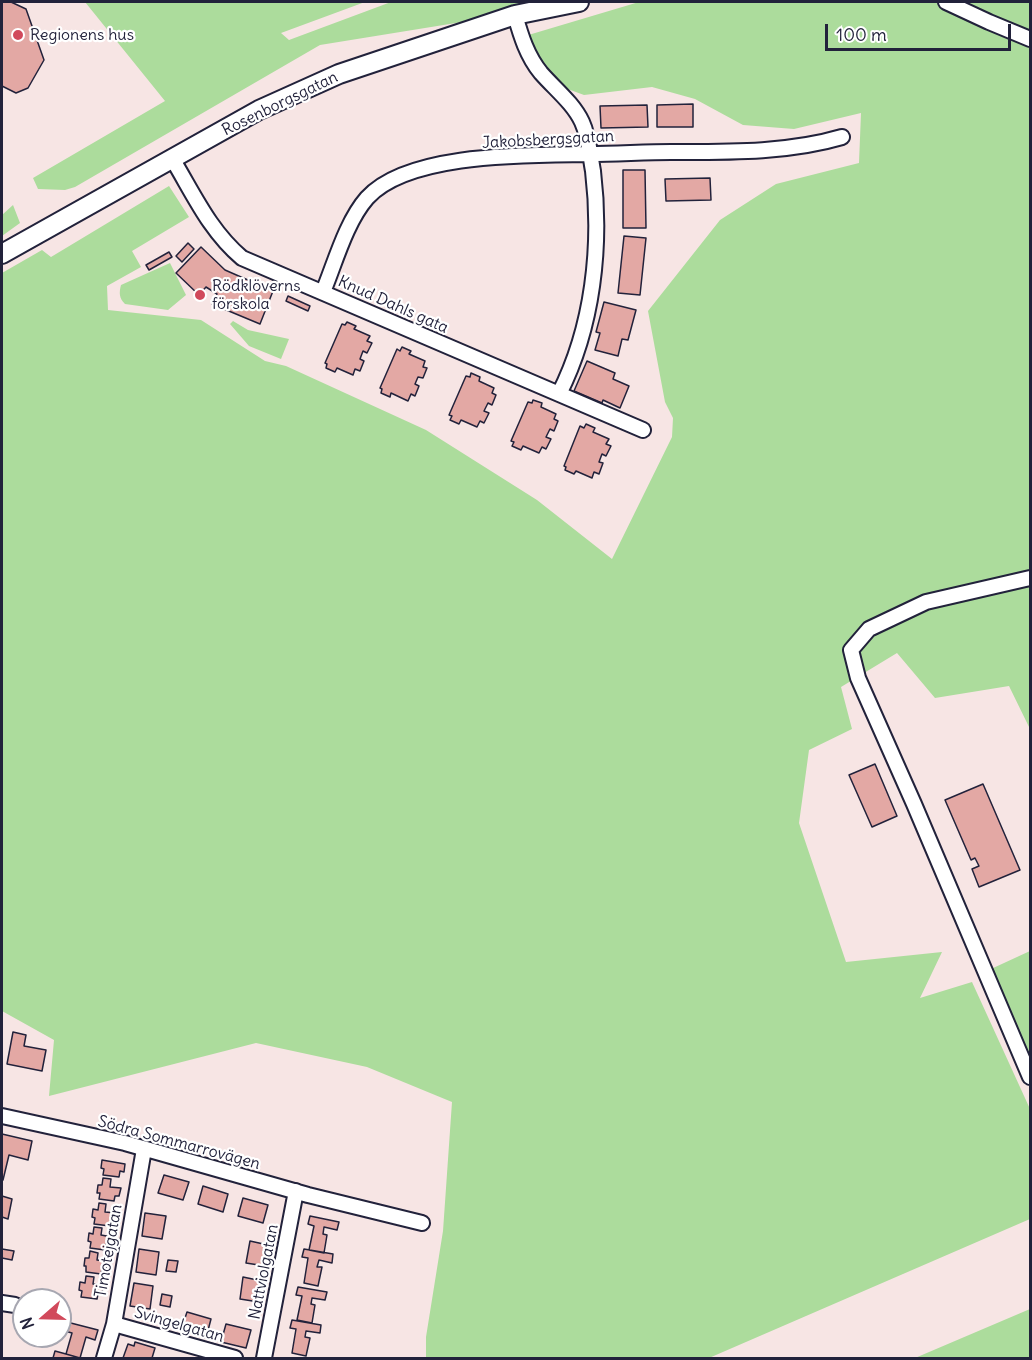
<!DOCTYPE html>
<html>
<head>
<meta charset="utf-8">
<style>
	body { margin:0 }
	#map { position:relative; width:1032px; height:1360px; overflow:hidden; background:#f7e5e4; font-family:Delius,sans-serif }
	canvas { display:block }
	.frame { position:absolute; inset:0; border:3px solid #22223b; pointer-events:none }
	.north { position:absolute; left:12px; top:1288px; width:60px; height:60px; box-sizing:border-box; background:#fff; border:2px solid #a7a7b1; border-radius:50%; rotate:250deg; font-size:16px; font-weight:700; line-height:24px; text-align:center; color:#22223b }
	.north::after { content:''; display:block; margin:auto; width:21px; height:27px; background:#d1495b; clip-path:polygon(50% 0,100% 100%,50% 72%,0 100%) }
	.scale { position:absolute; left:825px; top:24px; width:186px; height:27px; box-sizing:border-box; border:3px solid #22223b; border-top:0; padding-left:8px; font-size:18px; line-height:21px; white-space:nowrap; color:#22223b; -webkit-text-stroke:4px #fff; paint-order:stroke }
</style>
</head>
<body>
<div id="map">
<canvas width="1032" height="1360"></canvas>
<div class="frame"></div>
<div class="north">N</div>
<div class="scale">100 m</div>
</div>
<script>
const ctx = document.querySelector('canvas').getContext('2d');
ctx.lineJoin = 'round';
function fill(path, color) { ctx.fillStyle = color; ctx.fill(path, 'evenodd'); }
function strokePath(path, color, width, dash) { ctx.strokeStyle = color; ctx.lineWidth = width; ctx.lineCap = dash ? 'butt' : 'round'; ctx.setLineDash(dash || []); ctx.stroke(path); }
function drawText(font, color, halo, rows, align = 'center') {
  ctx.font = font + ' Delius,sans-serif'; ctx.lineWidth = 4.5; ctx.setLineDash([]); ctx.textBaseline = 'middle'; ctx.strokeStyle = halo; ctx.fillStyle = color; for (const [text, x, y, turn = 0] of rows) {
    ctx.save(); ctx.translate(x, y); ctx.rotate((+turn || 0) * Math.PI / 180); ctx.textAlign = isNaN(turn) ? turn : align; if (halo) ctx.strokeText(text, 0, 0); ctx.fillText(text, 0, 0); ctx.restore();
  }
}
fill(new Path2D(`
	M 85,2 L 365,2 L 281,33 L 289,40 L 391,2 L 533,2 L 462,22 L 320,45 L 75,187 L 65,190 L 38,189 L 33,178 L 165,101 Z
	M 639,2 L 1030,2 L 1030,729 L 1009,686 L 935,698 L 897,653 L 841,687 L 852,729 L 809,750 L 799,823 L 846,962 L 942,952 L 920,998 L 972,982 L 1030,1109 L 1030,1219 L 709,1358 L 426,1358 L 426,1337 L 443,1231 L 452,1102 L 367,1067 L 256,1043 L 49,1096 L 54,1040 L 2,1011 L 2,273 L 42,250 L 51,257 L 169,186 L 189,217 L 132,251 L 141,267 L 107,286 L 108,310 L 201,320 L 265,361 L 286,366 L 426,430 L 537,500 L 612,559 L 672,437 L 673,418 L 665,402 L 648,311 L 720,220 L 776,184 L 859,163 L 861,113 L 794,129 L 743,125 L 695,99 L 652,87 L 584,95 L 565,88 L 540,62 L 525,36 Z
	M 13,205 L 20,223 L 2,236 L 2,215 Z
	M 170,263 L 186,295 L 168,310 L 125,304 C 119,298 119,293 121,285 Z
	M 233,321 L 248,330 L 289,339 L 281,359 L 249,346 L 230,324 Z
	M 1030,951 L 1030,1056 L 991,969 Z
	M 1030,1309 L 1030,1358 L 915,1358 Z`), '#acdc9c');
const building = new Path2D(`
	M 2,2 L 11,2 L 26,9 L 44,60 L 28,88 L 16,93 L 2,86 Z
	M 693,104 L 693,127 L 657,127 L 657,105 Z
	M 647,105 L 648,127 L 601,128 L 600,106 Z
	M 623,170 L 645,170 L 646,228 L 623,228 Z
	M 710,178 L 711,200 L 666,201 L 665,179 Z
	M 624,236 L 646,238 L 640,295 L 618,293 Z
	M 188,243 L 194,249 L 182,262 L 176,256 Z
	M 201,247 L 225,270 L 273,291 L 260,324 L 212,304 L 217,294 L 206,287 L 199,295 L 176,273 Z
	M 169,252 L 172,257 L 149,270 L 146,265 Z
	M 288,296 L 310,306 L 308,311 L 286,301 Z
	M 604,302 L 636,310 L 628,340 L 622,339 L 618,356 L 595,350 L 600,333 L 596,332 Z
	M 347,322 L 356,326 L 354,329 L 370,336 L 367,341 L 372,343 L 367,353 L 363,351 L 360,359 L 364,361 L 360,371 L 355,369 L 353,375 L 337,368 L 335,372 L 326,368 L 327,364 L 325,363 L 342,324 L 345,325 Z
	M 402,347 L 411,351 L 409,354 L 425,361 L 423,367 L 427,368 L 423,378 L 418,377 L 415,384 L 419,386 L 415,396 L 411,394 L 408,401 L 391,393 L 390,397 L 381,393 L 382,389 L 380,388 L 397,349 L 400,351 Z
	M 587,361 L 615,373 L 613,379 L 629,386 L 620,408 L 603,400 L 602,403 L 574,391 Z
	M 471,373 L 480,377 L 479,381 L 494,388 L 492,393 L 496,395 L 492,405 L 488,403 L 484,411 L 489,413 L 484,423 L 480,421 L 477,427 L 461,420 L 459,424 L 450,420 L 452,416 L 449,415 L 466,376 L 470,377 Z
	M 533,400 L 542,403 L 541,407 L 556,414 L 554,419 L 558,421 L 554,431 L 550,429 L 546,437 L 551,439 L 546,449 L 542,447 L 539,453 L 523,446 L 521,450 L 512,446 L 514,442 L 511,441 L 528,402 L 532,403 Z
	M 586,424 L 595,428 L 593,432 L 609,439 L 606,444 L 611,446 L 606,456 L 602,454 L 599,462 L 603,463 L 599,474 L 594,472 L 592,478 L 576,471 L 574,474 L 565,470 L 566,467 L 564,466 L 580,426 L 584,428 Z
	M 875,764 L 897,816 L 872,827 L 849,775 Z
	M 983,784 L 1020,870 L 979,887 L 972,869 L 979,866 L 975,858 L 971,860 L 945,800 Z
	M 13,1032 L 26,1035 L 24,1046 L 46,1050 L 42,1071 L 7,1064 Z
	M 2,1134 L 32,1141 L 28,1160 L 9,1155 L 3,1180 L 2,1180 Z
	M 102,1160 L 125,1164 L 124,1172 L 120,1171 L 119,1177 L 103,1175 L 104,1169 L 101,1168 Z
	M 164,1175 L 189,1182 L 183,1200 L 158,1193 Z
	M 103,1178 L 111,1179 L 110,1187 L 121,1188 L 119,1196 L 115,1196 L 114,1201 L 99,1199 L 100,1193 L 97,1193 L 98,1185 L 102,1185 Z
	M 203,1186 L 228,1194 L 223,1212 L 198,1204 Z
	M 2,1196 L 12,1199 L 8,1219 L 2,1217 Z
	M 243,1198 L 268,1205 L 263,1223 L 238,1216 Z
	M 99,1203 L 106,1204 L 105,1212 L 116,1213 L 115,1221 L 111,1221 L 110,1226 L 94,1224 L 95,1218 L 92,1217 L 93,1209 L 98,1210 Z
	M 145,1213 L 166,1216 L 162,1239 L 142,1236 Z
	M 310,1216 L 339,1222 L 337,1230 L 324,1227 L 323,1234 L 327,1235 L 324,1253 L 309,1250 L 314,1226 L 308,1224 Z
	M 94,1227 L 102,1228 L 101,1235 L 112,1237 L 110,1245 L 106,1244 L 105,1250 L 90,1248 L 91,1242 L 88,1241 L 89,1233 L 93,1234 Z
	M 250,1241 L 268,1245 L 265,1266 L 246,1263 Z
	M 2,1249 L 14,1251 L 12,1260 L 2,1258 Z
	M 139,1249 L 159,1252 L 156,1275 L 136,1272 Z
	M 304,1249 L 333,1254 L 332,1263 L 319,1260 L 317,1267 L 322,1267 L 318,1286 L 304,1283 L 308,1258 L 302,1257 Z
	M 90,1251 L 98,1253 L 97,1260 L 107,1261 L 106,1270 L 102,1269 L 101,1274 L 86,1272 L 86,1266 L 84,1266 L 85,1258 L 89,1258 Z
	M 168,1260 L 178,1261 L 176,1272 L 166,1271 Z
	M 86,1276 L 94,1277 L 93,1284 L 103,1286 L 102,1294 L 98,1294 L 97,1299 L 81,1297 L 82,1291 L 79,1290 L 80,1282 L 85,1283 Z
	M 243,1277 L 262,1281 L 259,1302 L 240,1299 Z
	M 134,1283 L 153,1286 L 150,1309 L 130,1306 Z
	M 298,1287 L 327,1292 L 325,1300 L 312,1298 L 311,1304 L 315,1305 L 312,1323 L 297,1320 L 302,1296 L 296,1295 Z
	M 162,1294 L 172,1296 L 170,1307 L 160,1305 Z
	M 187,1312 L 211,1319 L 206,1338 L 181,1330 Z
	M 292,1320 L 321,1325 L 320,1333 L 306,1331 L 305,1337 L 310,1338 L 306,1356 L 292,1353 L 296,1329 L 290,1328 Z
	M 63,1321 L 98,1330 L 95,1340 L 86,1337 L 80,1358 L 66,1354 L 72,1333 L 61,1330 Z
	M 226,1324 L 251,1330 L 246,1348 L 221,1342 Z
	M 135,1342 L 155,1348 L 152,1358 L 123,1358 L 128,1344 L 134,1346 Z
	M 55,1351 L 66,1354 L 80,1358 L 53,1358 Z`);
fill(building, '#e3a8a4');
strokePath(building, '#22223b', 1.5);
const street = new Path2D(`
	M 946,2 L 989,22 L 1030,39
	M 515,15 C 521,36 527,56 541,73 C 555,89 573,103 582,122 C 589,137 590,155 593,171 C 602,246 593,327 559,394
	M 173,160 C 194,195 210,231 242,258 L 643,430
	M 323,292 C 335,263 346,222 367,198 C 408,152 531,155 589,154 C 617,154 644,152 671,152 C 728,152 788,153 842,137
	M 1030,578 L 926,602 L 869,629 L 851,650 L 858,678 L 914,804 L 1030,1077
	M 2,1116 L 125,1143 L 308,1195 L 422,1223
	M 2,1303 L 15,1305
	M 114,1324 L 235,1358
	M 104,1358 L 114,1324 L 144,1149
	M 264,1358 L 296,1191`);
const secondary = new Path2D(`
	M 2,254 L 259,110 L 339,74 L 515,15 L 579,2`);
strokePath(street, '#22223b', 18);
strokePath(secondary, '#22223b', 22);
strokePath(street, '#fff', 14);
strokePath(secondary, '#fff', 18);
for (const [x, y, r, color] of [
	[18,35,6,"#d1495b"],
	[200,295,6,"#d1495b"]
]) { const dot = new Path2D(); dot.arc(x, y, r, 0, 2 * Math.PI); ctx.fillStyle = color; ctx.fill(dot); strokePath(dot, '#fff', 2); }
drawText('16px', '#22223b', '#fff', [
	["Regionens hus",30,35],
	["Rödklöverns",212,286],
	["förskola",212,304]
], 'left');
drawText('16px', '#22223b', '#fff', [
	["Rosenborgsgatan",280,104,-26],
	["Jakobsbergsgatan",548,140,-3],
	["Knud Dahls gata",393,305,24],
	["Södra Sommarrovägen",179,1143,15],
	["Timotejgatan",109,1251,-80],
	["Nattviolgatan",264,1272,-79],
	["Svingelgatan",179,1325,16]
]);
</script>
</body>
</html>
